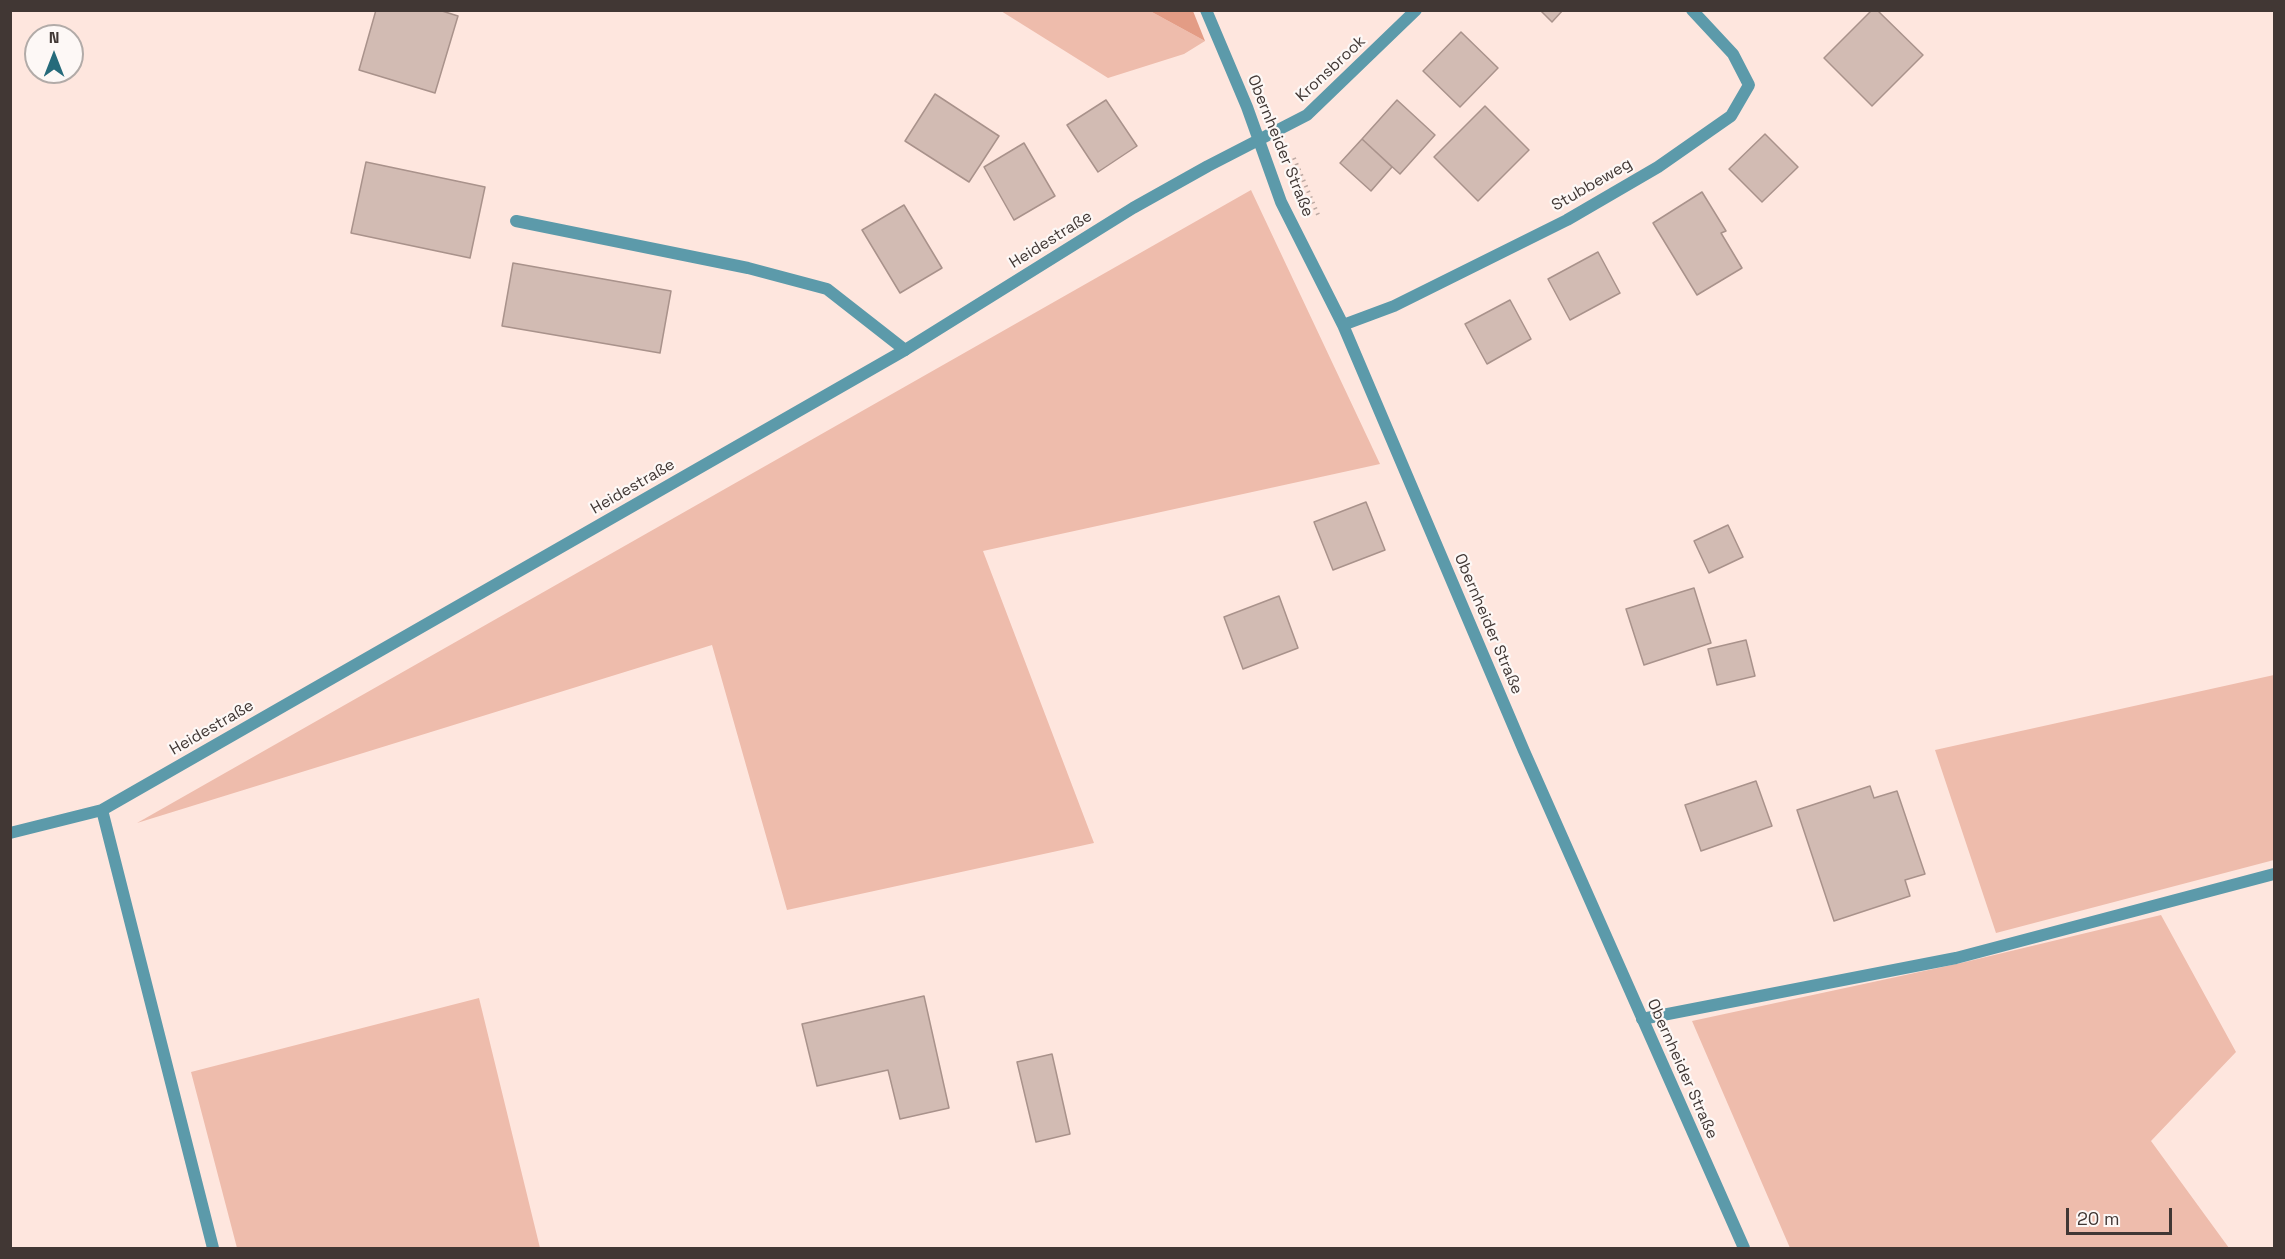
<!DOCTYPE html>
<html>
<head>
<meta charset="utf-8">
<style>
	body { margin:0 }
	#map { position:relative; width:2285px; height:1259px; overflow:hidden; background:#fee6de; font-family:"Space Grotesk",sans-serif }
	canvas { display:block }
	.frame { position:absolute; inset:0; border:12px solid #413734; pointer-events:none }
	.north { position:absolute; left:24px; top:24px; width:60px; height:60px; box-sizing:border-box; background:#fdf8f6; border:2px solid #b2aba8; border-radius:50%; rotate:0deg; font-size:16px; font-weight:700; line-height:24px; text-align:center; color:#413734 }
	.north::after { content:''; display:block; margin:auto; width:21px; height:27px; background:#266b7b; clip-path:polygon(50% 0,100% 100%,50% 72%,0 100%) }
	.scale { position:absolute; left:2066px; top:1208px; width:106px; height:27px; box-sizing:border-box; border:3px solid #413734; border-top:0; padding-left:8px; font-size:18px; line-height:21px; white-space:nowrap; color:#413734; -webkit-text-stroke:4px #fdf8f6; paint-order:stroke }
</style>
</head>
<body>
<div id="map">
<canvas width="2285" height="1259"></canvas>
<div class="frame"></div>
<div class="north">N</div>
<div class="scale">20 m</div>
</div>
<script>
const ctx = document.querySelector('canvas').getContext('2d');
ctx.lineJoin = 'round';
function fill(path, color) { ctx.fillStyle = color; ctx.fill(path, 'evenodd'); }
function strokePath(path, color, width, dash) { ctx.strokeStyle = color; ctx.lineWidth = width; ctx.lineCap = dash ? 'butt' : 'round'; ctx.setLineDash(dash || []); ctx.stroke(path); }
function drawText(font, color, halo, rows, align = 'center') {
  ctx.font = font + ' "Space Grotesk",sans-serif'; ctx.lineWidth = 4.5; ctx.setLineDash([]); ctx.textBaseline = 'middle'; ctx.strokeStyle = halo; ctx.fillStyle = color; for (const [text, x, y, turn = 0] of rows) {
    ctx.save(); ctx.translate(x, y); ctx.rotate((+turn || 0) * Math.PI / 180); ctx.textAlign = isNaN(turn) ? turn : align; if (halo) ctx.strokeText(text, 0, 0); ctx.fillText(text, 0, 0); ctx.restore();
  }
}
fill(new Path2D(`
	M 1001,11 L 1150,11 L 1205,41 L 1184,54 L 1108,78 Z
	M 1251,190 L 1380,464 L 983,551 L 1094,843 L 787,910 L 712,645 L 137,823 Z
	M 2274,675 L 2274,860 L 1996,933 L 1935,750 Z
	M 2161,915 L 2236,1052 L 2151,1141 L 2229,1248 L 1790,1248 L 1692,1021 L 1961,963 Z
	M 479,998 L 540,1248 L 237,1248 L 191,1072 Z`), '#eebcac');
fill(new Path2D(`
	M 1150,11 L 1193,11 L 1205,41 Z`), '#e39c85');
const building = new Path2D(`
	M 376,10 L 439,10 L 458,16 L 435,93 L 359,70 Z
	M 1540,10 L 1563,10 L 1552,22 Z
	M 1872,10 L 1877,10 L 1923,55 L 1872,106 L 1824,58 Z
	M 1461,32 L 1498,68 L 1460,107 L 1423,71 Z
	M 935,94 L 999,136 L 969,182 L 905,141 Z
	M 1106,100 L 1137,146 L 1098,172 L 1067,125 Z
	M 1397,100 L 1435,135 L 1400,174 L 1362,139 Z
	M 1485,106 L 1529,150 L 1478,201 L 1434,157 Z
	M 1765,134 L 1798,167 L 1762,202 L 1729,169 Z
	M 1362,139 L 1392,167 L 1371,191 L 1340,163 Z
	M 1024,143 L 1055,196 L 1014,220 L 984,167 Z
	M 366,162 L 485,187 L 470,258 L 351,233 Z
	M 1702,192 L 1726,231 L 1721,233 L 1742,268 L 1697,295 L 1653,223 Z
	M 904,205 L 942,268 L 900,293 L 862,230 Z
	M 1598,252 L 1620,293 L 1570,320 L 1548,279 Z
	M 513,263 L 671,291 L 660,353 L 502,326 Z
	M 1510,300 L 1531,339 L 1487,364 L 1465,324 Z
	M 1366,502 L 1385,550 L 1333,570 L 1314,522 Z
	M 1728,525 L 1743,557 L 1709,573 L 1694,541 Z
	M 1694,588 L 1711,643 L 1644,665 L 1626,609 Z
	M 1279,596 L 1298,648 L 1243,669 L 1224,617 Z
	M 1746,640 L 1755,676 L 1717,685 L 1708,649 Z
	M 1756,781 L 1772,826 L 1701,851 L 1685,805 Z
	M 1870,786 L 1874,798 L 1897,791 L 1925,874 L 1905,880 L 1910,896 L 1834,921 L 1797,810 Z
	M 924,996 L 949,1108 L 900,1119 L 888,1070 L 817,1086 L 802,1024 Z
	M 1052,1054 L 1070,1134 L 1036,1142 L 1017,1062 Z`);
fill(building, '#d2bbb3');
strokePath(building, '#a9928b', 1.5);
strokePath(new Path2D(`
	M 1294,158 L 1319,217`), '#bca9a2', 4, [1.5, 4.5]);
strokePath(new Path2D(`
	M 516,221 L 748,268 L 827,289 L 905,350
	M 1642,1019 L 1956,958 L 2274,874`), '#5c9aaa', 12);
strokePath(new Path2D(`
	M 1206,10 L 1247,107 L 1281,202 L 1343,325 L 1524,751 L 1744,1248
	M 1343,325 L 1394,306 L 1567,220 L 1658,167 L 1731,116 L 1749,85 L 1733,54 L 1692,10
	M 102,810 L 213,1248
	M 10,833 L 102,810 L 905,350 L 1133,208 L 1208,166 L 1307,115 L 1416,10`), '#5c9aaa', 12);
drawText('16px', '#413734', '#fdf8f6', [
	["Kronsbrook",1331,69,-43],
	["Obernheider Straße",1280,146,68],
	["Stubbeweg",1592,185,-30],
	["Heidestraße",1051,240,-32],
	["Heidestraße",633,487,-30],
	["Obernheider Straße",1488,624,67],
	["Heidestraße",212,728,-30],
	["Obernheider Straße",1682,1069,66]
]);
</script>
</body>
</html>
